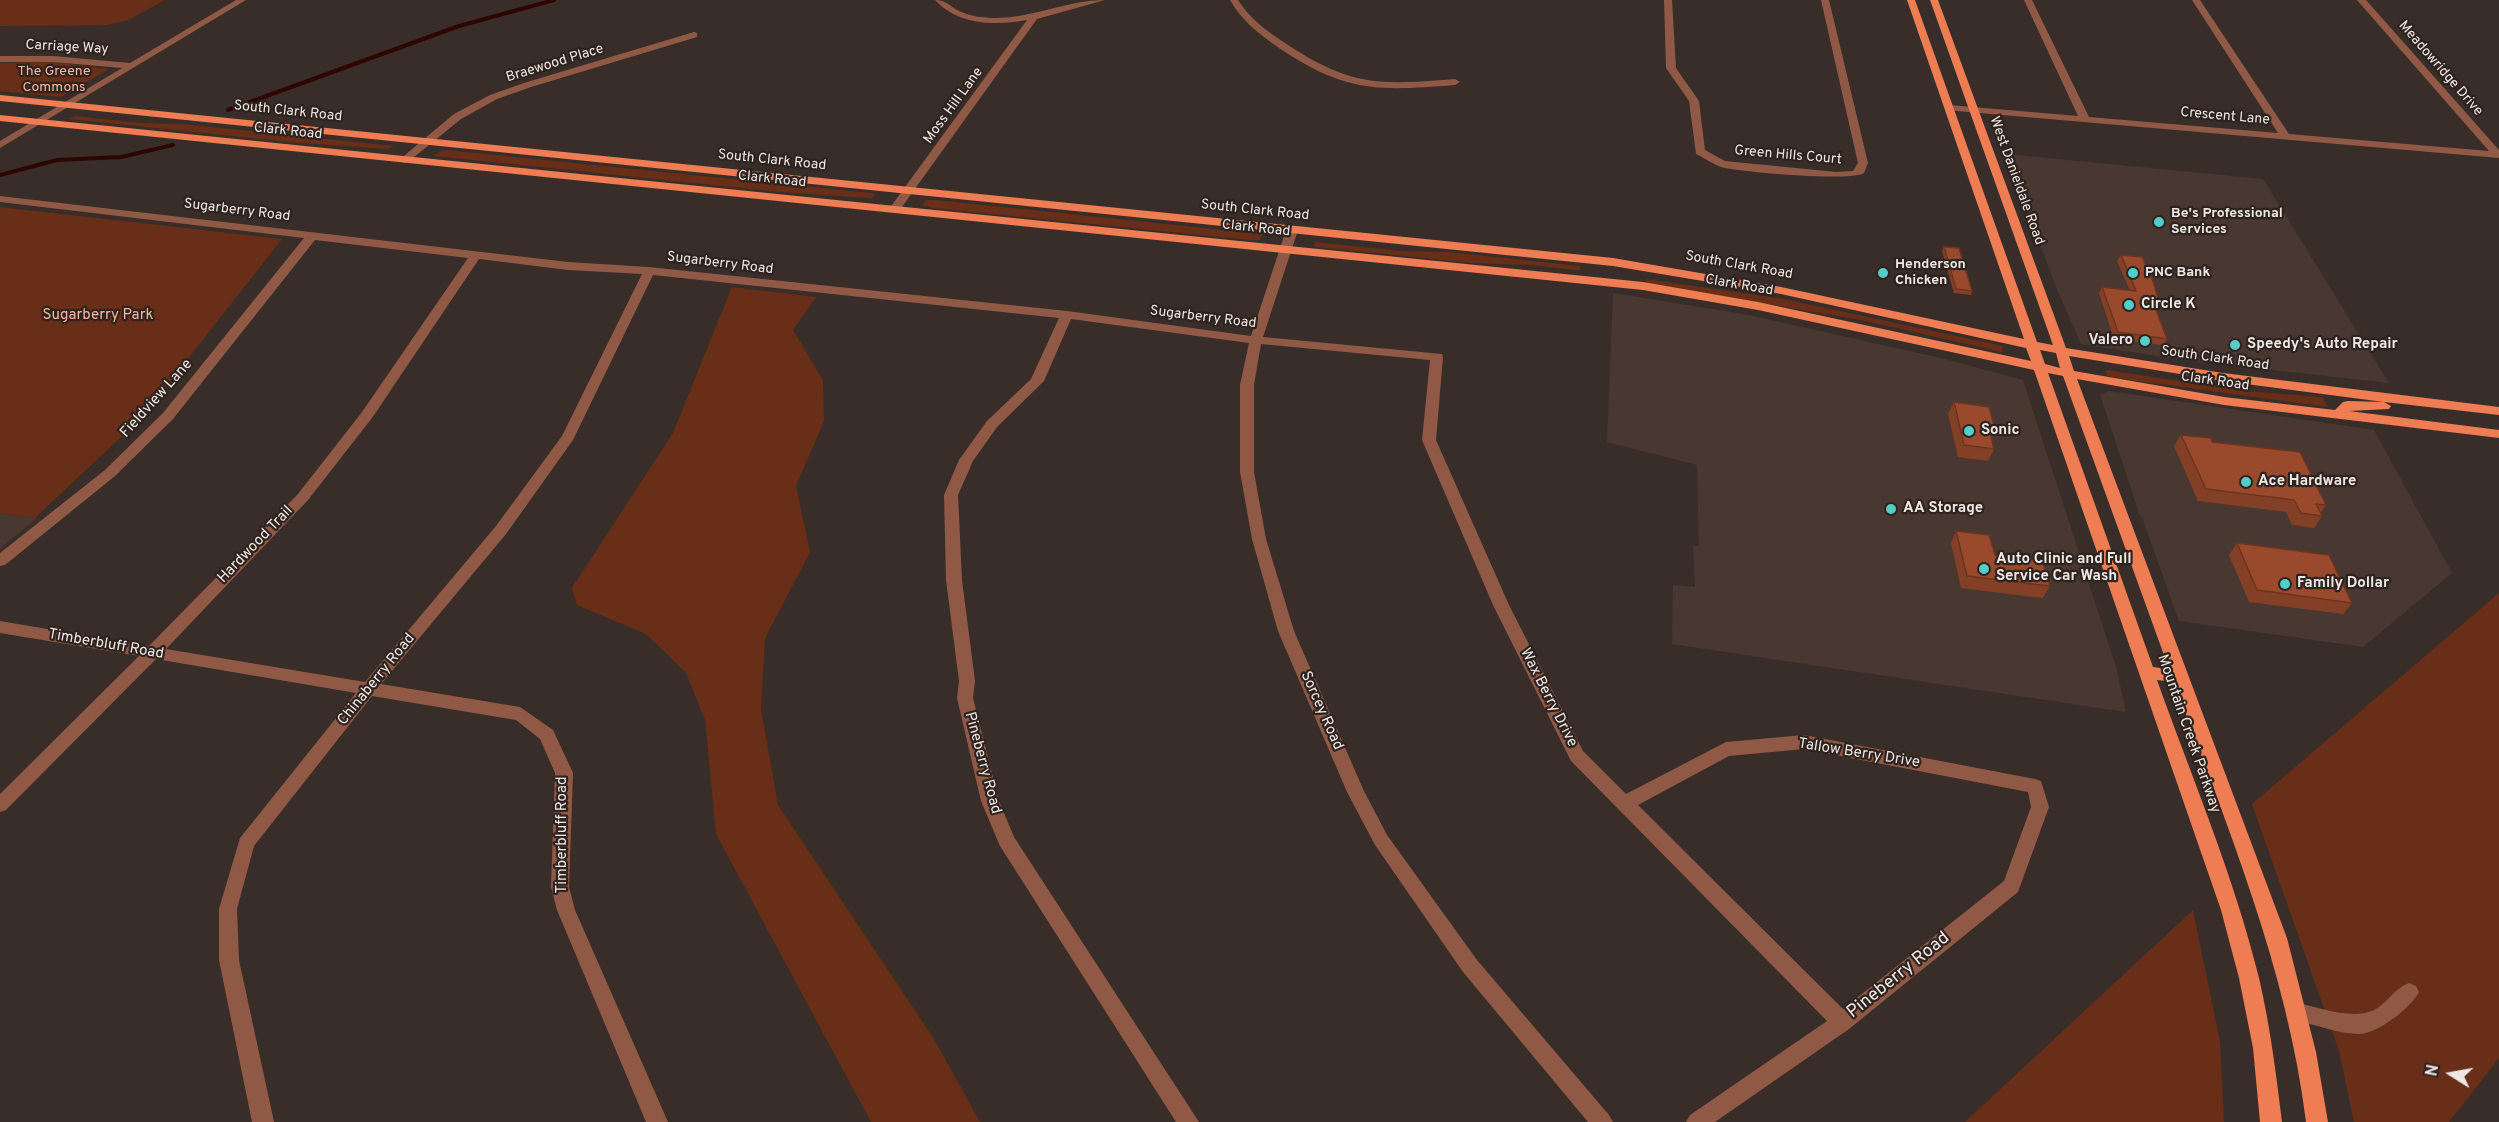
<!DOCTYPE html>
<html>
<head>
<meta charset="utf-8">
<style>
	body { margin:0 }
	#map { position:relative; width:2499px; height:1122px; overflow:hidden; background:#392d29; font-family:Overpass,sans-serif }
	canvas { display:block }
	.north { position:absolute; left:2421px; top:1044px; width:60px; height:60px; -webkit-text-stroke:4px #2e231f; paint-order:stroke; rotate:281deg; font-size:16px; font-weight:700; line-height:24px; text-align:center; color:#eee7e4 }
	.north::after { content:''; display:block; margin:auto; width:21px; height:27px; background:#eee7e4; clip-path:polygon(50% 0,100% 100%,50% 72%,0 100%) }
</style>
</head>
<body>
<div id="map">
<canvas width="2499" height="1122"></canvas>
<div class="north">N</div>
</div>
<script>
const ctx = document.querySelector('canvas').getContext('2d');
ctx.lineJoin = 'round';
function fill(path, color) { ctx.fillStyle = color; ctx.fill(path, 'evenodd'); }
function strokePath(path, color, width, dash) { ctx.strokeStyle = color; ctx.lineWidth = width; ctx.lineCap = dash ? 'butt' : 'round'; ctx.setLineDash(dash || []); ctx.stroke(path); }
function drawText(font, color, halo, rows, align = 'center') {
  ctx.font = font + ' Overpass,sans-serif'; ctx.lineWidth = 4.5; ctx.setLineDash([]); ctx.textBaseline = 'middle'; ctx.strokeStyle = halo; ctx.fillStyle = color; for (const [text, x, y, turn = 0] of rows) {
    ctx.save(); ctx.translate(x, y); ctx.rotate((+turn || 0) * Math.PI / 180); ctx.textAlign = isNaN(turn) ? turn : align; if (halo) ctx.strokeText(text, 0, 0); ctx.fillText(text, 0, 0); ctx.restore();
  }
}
fill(new Path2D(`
	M 2006,154 L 2263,179 L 2389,383 L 2182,360 L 2081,344 L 2056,287 Z
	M 1613,293 L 1744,314 L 1945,359 L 2023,380 L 2116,667 L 2126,712 L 1672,644 L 1673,585 L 1695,587 L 1693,546 L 1699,546 L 1697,465 L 1607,442 Z
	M 2109,391 L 2374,430 L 2452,573 L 2363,647 L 2179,621 L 2142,517 L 2140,516 L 2100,395 Z
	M 0,513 L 35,518 L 37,518 L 0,549 Z`), '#493831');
fill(new Path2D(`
	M 0,0 L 165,0 L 128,20 L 107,25 L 8,26 L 0,26 Z
	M 53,62 L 109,69 L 61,97 L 0,91 L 0,63 Z
	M 74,116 L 142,123 L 182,124 L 394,146 L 388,149 L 300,143 L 69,119 Z
	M 446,150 L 871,193 L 875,194 L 873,198 L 868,198 L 780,192 L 434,156 L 441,151 Z
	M 926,200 L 936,200 L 1262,234 L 1260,240 L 1251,240 L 932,208 L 922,205 Z
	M 0,207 L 282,239 L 142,417 L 35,518 L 0,513 Z
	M 1315,242 L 1400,251 L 1448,252 L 1580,266 L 1580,270 L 1576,270 L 1529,265 L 1472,263 L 1317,247 L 1314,246 Z
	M 1646,279 L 1784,299 L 2003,346 L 2002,352 L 1861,320 L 1650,284 L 1646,283 Z
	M 732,287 L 816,297 L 793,330 L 823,380 L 824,421 L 796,486 L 810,552 L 765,638 L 761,709 L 778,805 L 934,1039 L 980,1122 L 871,1122 L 716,834 L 705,720 L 686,673 L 646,634 L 577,605 L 572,588 L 673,433 Z
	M 2106,370 L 2244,391 L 2322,397 L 2328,407 L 2130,380 L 2107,376 Z
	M 2499,593 L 2499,1058 L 2449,1122 L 2354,1122 L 2339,1051 L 2252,804 Z
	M 2193,910 L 2220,1042 L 2224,1122 L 1965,1122 Z`), '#692e18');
strokePath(new Path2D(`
	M 228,110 L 459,26 L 554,0
	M 0,175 L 57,160 L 121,157 L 173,145`), '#2e0600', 4);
fill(new Path2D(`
	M 236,0 L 246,0 L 0,148 L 0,141 L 122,68 L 53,62 L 0,62 L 0,56 L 53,56 L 130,63 Z
	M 935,0 C 947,0 949,6 959,11 C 970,16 983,18 995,18 C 1033,18 1068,0 1105,0 L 1037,19 L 899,211 L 895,212 L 889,209 L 1027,20 C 994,26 958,25 935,0 Z
	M 1230,0 L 1238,0 C 1250,19 1267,31 1285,43 C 1351,87 1379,85 1455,79 L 1460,82 L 1455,85 C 1378,91 1346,93 1279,48 C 1259,34 1242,21 1230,0 Z
	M 1664,0 L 1672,0 L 1676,68 L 1699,101 L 1705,150 L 1725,161 L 1836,172 L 1853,171 L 1858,163 L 1821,0 L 1829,0 L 1868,163 L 1864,173 C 1850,182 1740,172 1721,167 C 1713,164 1704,158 1696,154 L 1689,101 L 1666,68 Z
	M 2024,0 L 2032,0 L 2089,117 L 2278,133 L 2192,0 L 2200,0 L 2289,134 L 2489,151 L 2357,0 L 2366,0 L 2499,150 L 2499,158 L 1945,110 L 1945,106 L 1949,105 L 2078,116 Z
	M 694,32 L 697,33 L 697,37 L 531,87 L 497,99 L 461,119 L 408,162 L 404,163 L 399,160 L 454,114 L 490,95 L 524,83 Z
	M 0,196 L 568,262 L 649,267 L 1067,311 L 1251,336 L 1286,230 L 1288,228 L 1296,228 L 1298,230 L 1263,337 L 1442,354 L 1443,357 L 1436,440 L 1509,605 L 1583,751 L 1626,794 L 1726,742 L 1804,735 L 2035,779 L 2041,781 L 2049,807 L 2018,892 L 1849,1029 L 1715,1122 L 1686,1122 L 1690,1115 L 1827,1021 L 1571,761 L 1493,605 L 1422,440 L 1430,360 L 1261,344 L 1254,385 L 1254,472 L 1266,539 L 1294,631 L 1364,791 L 1387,835 L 1477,960 L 1609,1115 L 1613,1122 L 1588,1122 L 1463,972 L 1375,845 L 1347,792 L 1278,631 L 1252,539 L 1240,472 L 1240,385 L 1249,343 L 1071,319 L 1044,381 L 997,427 L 973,461 L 958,495 L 962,580 L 975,681 L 973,698 L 999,801 L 1014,837 L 1199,1122 L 1176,1122 L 1000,846 L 981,801 L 957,698 L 959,681 L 946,580 L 944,495 L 959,460 L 987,421 L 1031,379 L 1059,318 L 653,275 L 573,440 L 506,534 L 381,684 L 520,707 L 553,730 L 573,773 L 569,887 L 575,910 L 668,1122 L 646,1122 L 557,910 L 551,887 L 555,773 L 540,739 L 516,720 L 372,696 L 254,846 L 237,909 L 239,960 L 274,1122 L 252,1122 L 219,960 L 219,909 L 240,838 L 356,693 L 156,659 L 6,810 L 0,812 L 0,794 L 139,656 L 0,633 L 0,621 L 149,646 L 298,494 L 362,412 L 468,258 L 315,240 L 173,419 L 115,476 L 5,565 L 0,566 L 0,553 L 105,470 L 163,413 L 304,238 L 0,202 ZM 479,259 L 568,270 L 642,274 L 562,436 L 496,526 L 365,682 L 166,649 L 308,500 L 372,418 ZM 1804,749 L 2028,792 L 2031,807 L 2004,881 L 1843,1009 L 1638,805 L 1729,756 Z
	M 2409,983 L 2416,986 L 2419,992 C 2411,1008 2377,1034 2359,1034 C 2339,1034 2317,1025 2298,1021 L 2291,1019 L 2288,1012 L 2291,1005 L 2298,1003 C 2322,1008 2354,1021 2376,1009 C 2388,1002 2395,988 2409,983 Z`), '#905945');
fill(new Path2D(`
	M 1907,0 L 1915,0 L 2037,342 L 2053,345 L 1930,0 L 1938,0 L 2066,348 L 2223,373 L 2499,407 L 2499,415 L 2384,402 L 2391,406 L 2389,409 L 2349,411 L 2499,430 L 2499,438 L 2224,405 L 2077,379 L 2287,938 L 2316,1052 L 2328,1122 L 2306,1122 C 2287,968 2227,827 2174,682 L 2157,680 C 2192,778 2234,876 2259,978 C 2270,1025 2276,1073 2282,1122 L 2260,1122 L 2253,1048 L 2239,978 L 2221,910 L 2034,370 L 1758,310 L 1643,290 L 0,121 L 0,115 L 1643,282 L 1758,302 L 2031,361 L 2026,348 L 1781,294 L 1613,266 L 0,101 L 0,95 L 1613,258 L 1781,287 L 2024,339 ZM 2040,350 L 2056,353 L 2060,368 L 2045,364 ZM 2069,356 L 2223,381 L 2384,402 L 2348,401 L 2343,402 L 2335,410 L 2224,397 L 2074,371 ZM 2048,373 L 2063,376 L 2169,669 L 2153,667 Z`), '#ee7d54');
fill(new Path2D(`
	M 1944,247 L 1972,291 L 1971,295 L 1954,293 L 1942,251 Z
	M 2121,255 L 2160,305 L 2156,310 L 2167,339 L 2163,345 L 2114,339 L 2099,293 L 2102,287 L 2130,291 L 2117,261 Z
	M 1954,402 L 1995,429 L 1991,437 L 1994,449 L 1988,461 L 1958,457 L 1948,414 Z
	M 2181,435 L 2212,442 L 2326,505 L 2321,512 L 2322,516 L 2314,528 L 2292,525 L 2286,512 L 2198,501 L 2174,446 Z
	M 1956,531 L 1995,555 L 2050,586 L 2043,598 L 1961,588 L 1951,543 Z
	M 2237,543 L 2352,603 L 2343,614 L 2249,602 L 2229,555 Z`), '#844026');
const building = new Path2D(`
	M 1944,247 L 1959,248 L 1972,291 L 1956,289 Z
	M 2121,255 L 2142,257 L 2153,281 L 2160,305 L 2154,304 L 2167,339 L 2118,332 L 2102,287 L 2136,291 Z
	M 1954,402 L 1989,407 L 1995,429 L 1989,428 L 1994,449 L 1964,445 Z
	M 2181,435 L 2211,438 L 2212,442 L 2300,452 L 2326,505 L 2316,504 L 2322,516 L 2301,513 L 2294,500 L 2206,489 Z
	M 1956,531 L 1989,535 L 1995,555 L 2042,560 L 2050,586 L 1967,576 Z
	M 2237,543 L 2329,555 L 2352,603 L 2257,590 Z`);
fill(building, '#9a4a2c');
strokePath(building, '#6c341f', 1.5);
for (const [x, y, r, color] of [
	[2159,222,6,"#54cdc7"],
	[1883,273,6,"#54cdc7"],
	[2133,273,6,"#54cdc7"],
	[2129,305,6,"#54cdc7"],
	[2145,341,6,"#54cdc7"],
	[2235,345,6,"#54cdc7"],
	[1969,431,6,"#54cdc7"],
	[2246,482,6,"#54cdc7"],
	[1891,509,6,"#54cdc7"],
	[1984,569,6,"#54cdc7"],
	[2285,584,6,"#54cdc7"]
]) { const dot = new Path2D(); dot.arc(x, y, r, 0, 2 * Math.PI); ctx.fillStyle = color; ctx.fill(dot); strokePath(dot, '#2e231f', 2); }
drawText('14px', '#eee7e4', '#2e231f', [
	["Carriage Way",67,48,3],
	["Braewood Place",555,64,-17],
	["Meadowridge Drive",2440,69,49],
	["Moss Hill Lane",954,106,-54],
	["South Clark Road",288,112,6],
	["Crescent Lane",2225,117,5],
	["Clark Road",288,132,6],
	["Green Hills Court",1788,156,5],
	["South Clark Road",772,161,6],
	["Clark Road",772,180,6],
	["West Danieldale Road",2016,181,70],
	["Sugarberry Road",237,211,7],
	["South Clark Road",1255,211,6],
	["Clark Road",1256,229,6],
	["Sugarberry Road",720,264,7],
	["South Clark Road",1739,266,10],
	["Clark Road",1739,286,10],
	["Sugarberry Road",1203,318,7],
	["South Clark Road",2215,359,8],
	["Clark Road",2215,382,8]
]);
drawText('14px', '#fcb79e', '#2e231f', [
	["The Greene",54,72],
	["Commons",54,88]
]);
drawText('bold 14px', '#eee7e4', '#2e231f', [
	["Be's Professional",2171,214],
	["Services",2171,230],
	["Henderson",1895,265],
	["Chicken",1895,281],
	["PNC Bank",2145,273]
], 'left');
drawText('bold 15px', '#eee7e4', '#2e231f', [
	["Circle K",2141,305],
	["Valero",2133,341,"right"],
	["Speedy's Auto Repair",2247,345],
	["Sonic",1981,431],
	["Ace Hardware",2258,482],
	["AA Storage",1903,509],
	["Auto Clinic and Full",1996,560],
	["Service Car Wash",1996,577],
	["Family Dollar",2297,584]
], 'left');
drawText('15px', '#fcb79e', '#2e231f', [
	["Sugarberry Park",98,316]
]);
drawText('15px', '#eee7e4', '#2e231f', [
	["Fieldview Lane",157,399,-48],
	["Hardwood Trail",256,545,-46],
	["Timberbluff Road",106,645,10],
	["Chinaberry Road",377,680,-51],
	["Wax Berry Drive",1548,698,63],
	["Sorcey Road",1321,711,66],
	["Mountain Creek Parkway",2188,734,71],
	["Tallow Berry Drive",1859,754,9],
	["Pineberry Road",982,763,75],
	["Timberbluff Road",563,835,-90]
]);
drawText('18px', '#eee7e4', '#2e231f', [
	["Pineberry Road",1899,976,-39]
]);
</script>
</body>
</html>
